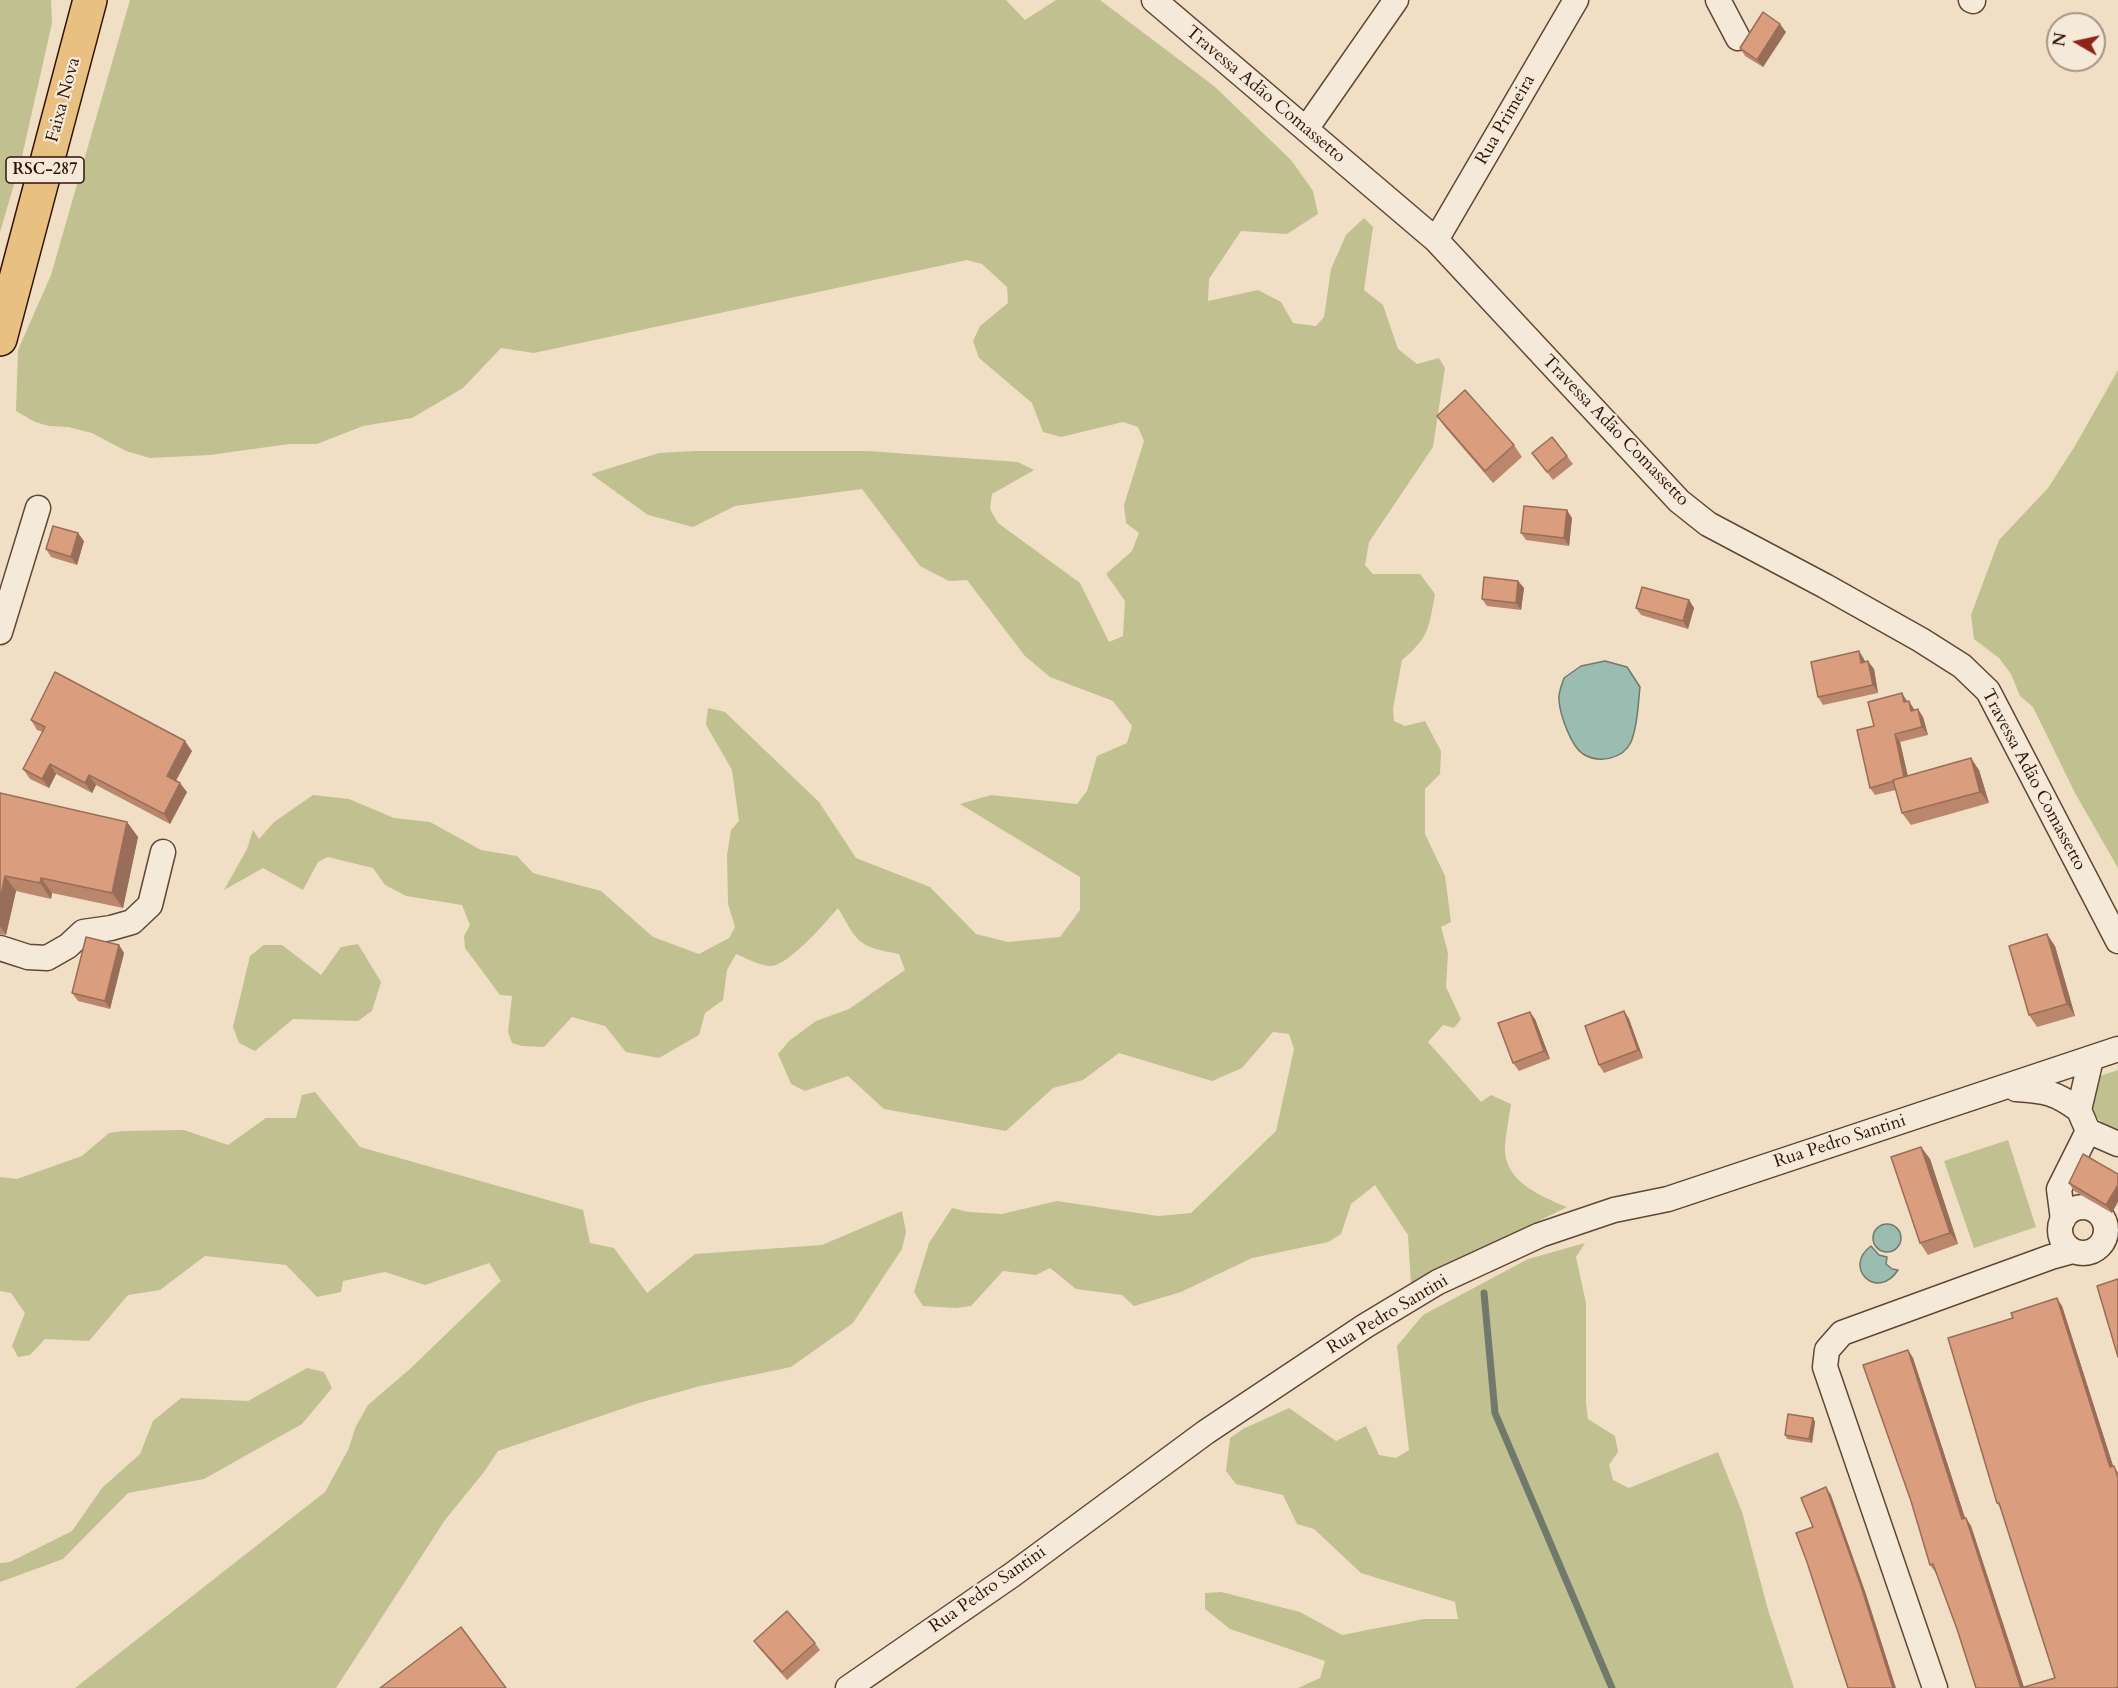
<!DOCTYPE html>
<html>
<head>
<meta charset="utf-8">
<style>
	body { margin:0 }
	#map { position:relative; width:2118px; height:1688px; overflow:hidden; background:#f0dfc5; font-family:Cardo,serif }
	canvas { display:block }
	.north { position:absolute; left:2046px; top:12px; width:60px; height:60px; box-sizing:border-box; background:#f5ead9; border:2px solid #a79484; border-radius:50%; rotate:279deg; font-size:16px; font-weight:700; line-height:24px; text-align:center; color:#331304 }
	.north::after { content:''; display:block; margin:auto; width:21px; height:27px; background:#8f2418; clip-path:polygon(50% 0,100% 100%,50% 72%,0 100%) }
</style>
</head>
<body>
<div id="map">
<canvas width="2118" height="1688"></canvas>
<div class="north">N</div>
</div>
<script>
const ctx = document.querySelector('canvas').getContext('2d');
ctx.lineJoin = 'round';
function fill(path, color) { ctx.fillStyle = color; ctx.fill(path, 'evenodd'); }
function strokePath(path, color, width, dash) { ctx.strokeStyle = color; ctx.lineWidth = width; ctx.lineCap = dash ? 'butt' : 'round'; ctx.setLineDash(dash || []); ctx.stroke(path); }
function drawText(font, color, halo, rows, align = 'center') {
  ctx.font = font + ' Cardo,serif'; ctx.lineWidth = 4.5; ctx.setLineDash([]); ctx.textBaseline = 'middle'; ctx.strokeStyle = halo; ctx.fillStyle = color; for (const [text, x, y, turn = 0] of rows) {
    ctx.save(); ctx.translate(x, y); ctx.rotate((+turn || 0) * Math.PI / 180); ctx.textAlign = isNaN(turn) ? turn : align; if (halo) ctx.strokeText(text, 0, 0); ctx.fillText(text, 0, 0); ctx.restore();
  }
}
fill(new Path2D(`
	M 0,0 L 51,0 L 52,23 L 21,161 L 0,232 Z
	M 130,0 L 1006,0 L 1025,20 L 1056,0 L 1100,0 L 1214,86 L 1291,160 L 1313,191 L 1318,214 L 1287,234 L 1241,231 L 1209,279 L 1208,301 L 1258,290 L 1281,302 L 1293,323 L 1316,326 L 1324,317 L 1331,269 L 1346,235 L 1364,218 L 1373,227 L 1364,290 L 1383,305 L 1398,349 L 1417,364 L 1439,358 L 1445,368 L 1433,447 L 1369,542 L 1365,565 L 1373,574 L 1420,574 L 1435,594 C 1429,627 1429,638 1402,660 L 1393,709 L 1394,721 L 1405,726 L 1425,721 L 1441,751 L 1440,774 L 1425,789 L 1425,834 L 1445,876 L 1451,922 L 1441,927 L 1448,953 L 1446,987 L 1461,1019 L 1454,1028 L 1443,1025 L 1428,1042 L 1481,1102 L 1491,1095 L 1511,1104 C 1509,1118 1506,1132 1505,1146 C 1503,1181 1540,1196 1567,1207 L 1411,1284 L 1408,1235 L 1375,1185 L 1351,1204 L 1341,1234 L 1328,1242 L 1252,1258 L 1181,1292 L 1134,1306 L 1122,1295 L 1076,1289 L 1050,1268 L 1036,1275 L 1003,1271 L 971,1306 L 956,1308 L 923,1306 L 914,1292 L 929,1243 L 952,1208 L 969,1212 L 1002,1214 L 1057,1201 L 1158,1216 L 1191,1213 L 1276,1131 L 1294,1049 L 1289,1034 L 1273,1032 L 1242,1068 L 1212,1081 L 1119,1053 L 1083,1080 L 1053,1088 L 1006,1131 L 884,1109 L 848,1076 L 805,1091 L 791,1084 L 778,1054 L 789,1041 L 816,1021 L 849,1009 L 905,970 L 899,954 C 857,946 859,944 838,908 C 826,922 788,966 771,966 C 760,966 746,958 736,954 L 727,970 L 723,1000 L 705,1013 L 699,1035 L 659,1058 L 626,1052 L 605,1026 L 572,1017 L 544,1047 L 522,1046 L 512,1043 L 508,1032 L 512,996 L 500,995 L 465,948 L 464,936 L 470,925 L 462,905 L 406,896 L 385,885 L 373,868 L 328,857 L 318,862 L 303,890 L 263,868 L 224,890 L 247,849 L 253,830 L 259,839 L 274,822 L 313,795 L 349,799 L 394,818 L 430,822 L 481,850 L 517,856 L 533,873 L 601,891 L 653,937 L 699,954 L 729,938 L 735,927 L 728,904 L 727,855 L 731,830 L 739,821 L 732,770 L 706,725 L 708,708 L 725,712 L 819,802 L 856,858 L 930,887 L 976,934 L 1008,942 L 1060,937 L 1080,910 L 1080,877 L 960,804 L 991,795 L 1077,804 L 1087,791 L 1097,756 L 1127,743 L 1132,726 L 1113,701 L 1050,677 L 1025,656 L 967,580 L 949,581 L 920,566 L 862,489 L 735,506 L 693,527 L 648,515 L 591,474 L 659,453 L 695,451 L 868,451 L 1018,462 L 1034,470 L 992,494 L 990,509 L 998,523 L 1080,583 L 1109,642 L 1123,636 L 1125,601 L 1106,574 L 1132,551 L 1139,533 L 1126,523 L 1124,505 L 1144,441 L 1138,427 L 1123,422 L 1061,437 L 1043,432 L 1032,403 L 979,358 L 973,341 L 980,326 L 1008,303 L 1007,287 L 982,264 L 967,260 L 534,353 L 501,348 L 463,388 L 412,418 L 363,426 L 317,444 L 289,444 L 210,455 L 150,458 L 126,451 L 92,433 L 68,427 L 49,426 L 35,422 L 16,411 L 18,350 L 51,275 Z
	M 2118,370 L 2118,868 L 2075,793 L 2033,707 L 2020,696 L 2011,674 L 1999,658 L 1974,639 L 1971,615 L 1999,540 L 2048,488 L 2075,446 Z
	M 358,944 L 381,982 L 372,1011 L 358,1021 L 293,1019 L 255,1051 L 239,1043 L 233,1027 L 250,956 L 264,945 L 282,945 L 321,975 L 341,947 Z
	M 2118,1070 L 2118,1134 C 2089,1116 2089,1108 2097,1077 Z
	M 315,1092 L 360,1147 L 583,1210 L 590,1243 L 614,1248 L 647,1293 L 695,1254 L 822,1245 L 902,1211 L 906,1232 L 902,1249 L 853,1323 L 791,1367 L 700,1386 L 639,1403 L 498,1451 L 484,1472 L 445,1520 L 336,1688 L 75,1688 L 325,1492 L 348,1450 L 356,1426 L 368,1405 L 411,1368 L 501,1281 L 489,1263 L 425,1285 L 385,1272 L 343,1281 L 341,1292 L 317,1297 L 286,1265 L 205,1256 L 160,1290 L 128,1295 L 89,1341 L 45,1339 L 30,1355 L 18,1357 L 12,1346 L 25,1313 L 11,1293 L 0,1291 L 0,1177 L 17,1179 L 82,1156 L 109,1133 L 123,1131 L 184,1130 L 228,1145 L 266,1118 L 296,1118 L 302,1095 Z
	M 2008,1140 L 2036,1227 L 1974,1248 L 1944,1161 Z
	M 1585,1243 L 1576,1257 L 1586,1303 L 1586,1403 L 1588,1419 L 1615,1436 L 1618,1452 L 1609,1465 L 1613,1480 L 1629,1488 L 1718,1452 L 1742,1512 L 1768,1610 L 1794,1688 L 1298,1688 L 1320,1678 L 1325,1661 L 1230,1629 L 1205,1609 L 1205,1593 L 1221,1592 L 1300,1612 L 1342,1635 L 1424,1619 L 1458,1619 L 1455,1602 L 1361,1573 L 1314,1529 L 1297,1524 L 1283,1495 L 1236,1484 L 1226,1471 L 1230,1438 L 1243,1429 L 1289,1408 L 1336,1441 L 1366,1426 L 1379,1455 L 1396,1458 L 1409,1450 L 1397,1346 L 1423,1315 L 1528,1259 Z
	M 307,1368 L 324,1372 L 332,1388 L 302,1424 L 204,1479 L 128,1493 L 63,1559 L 0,1582 L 0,1563 L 10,1562 L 72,1531 L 102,1488 L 140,1454 L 153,1421 L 181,1398 L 248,1401 Z`), '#c1c090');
const water = new Path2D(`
	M 1605,661 L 1627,667 L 1640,687 C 1638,704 1638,725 1631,742 C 1623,759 1599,764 1583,754 C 1571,746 1560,715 1559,700 C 1558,693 1562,684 1564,678 L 1581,666 Z
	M1873 1238a14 14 0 1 1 28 0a14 14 0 1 1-28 0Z
	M 1871,1246 L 1879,1255 L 1887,1257 L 1886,1264 L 1892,1269 L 1898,1270 C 1877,1302 1842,1267 1871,1246 Z`);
fill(water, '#9bbdb1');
strokePath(water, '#71796c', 1.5);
strokePath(new Path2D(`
	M 1484,1293 L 1495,1413 L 1612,1688`), '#71796c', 7);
const minor = new Path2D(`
	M 1154,0 L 1436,240 L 1679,501 L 1708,524 L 1825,586 L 1921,640 L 1962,666 L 1988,691 L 2118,941
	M 1718,0 L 1738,38
	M 1971,0 L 1973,1
	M 1306,129 L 1396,0
	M 1436,240 L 1576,0
	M 0,632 L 38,508
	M 0,948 L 28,957 L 47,958 L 68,946 L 83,932 L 111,928 L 132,922 L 150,905 L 163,852
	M 2091,1059 L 2079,1110 L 2088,1131 L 2118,1144
	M 2016,1089 C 2045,1091 2055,1092 2079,1110
	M2060 1230a23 23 0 1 1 46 0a23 23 0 1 1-46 0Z
	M 2063,1220 L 2059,1189 L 2088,1131
	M 848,1688 L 1012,1575 L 1206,1432 L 1365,1326 L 1438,1282 L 1540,1235 L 1614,1210 L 1668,1199 L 2118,1049
	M 1935,1688 L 1825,1367 L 1827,1350 L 1842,1333 L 2051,1257 L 2073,1251`);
const highway = new Path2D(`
	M 0,339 L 90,0`);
strokePath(minor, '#624634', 27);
strokePath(highway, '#331304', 36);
strokePath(minor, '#f5ead9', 24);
strokePath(highway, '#e8c082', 33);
fill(new Path2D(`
	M 1786,32 L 1763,67 L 1745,56 L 1740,48 Z
	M 1437,416 L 1514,445 L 1522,457 L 1493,483 L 1445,427 Z
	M 1532,453 L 1567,456 L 1573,464 L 1553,480 Z
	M 1572,518 L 1569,546 L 1526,540 L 1521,533 Z
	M 84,541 L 77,565 L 51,557 L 46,549 Z
	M 1518,581 L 1524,588 L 1521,610 L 1487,606 L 1482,599 Z
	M 1689,600 L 1694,608 L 1688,629 L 1641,615 L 1636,608 Z
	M 1864,659 L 1865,662 L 1874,669 L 1878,693 L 1823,705 L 1818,697 Z
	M 1908,702 L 1914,710 L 1923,717 L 1928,735 L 1900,742 L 1908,776 L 1979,770 L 1989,803 L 1911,825 L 1902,813 L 1896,790 L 1875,795 L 1870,788 L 1874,726 Z
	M 31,720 L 192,751 L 176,781 L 187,792 L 170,824 L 96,785 L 92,793 L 56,774 L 49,788 L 30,779 L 23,769 L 43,732 L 37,730 Z
	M 0,793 L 127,822 L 138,837 L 123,908 L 52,893 L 51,899 L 16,891 L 6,935 L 0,934 Z
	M 119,945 L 124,953 L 110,1009 L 78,1001 L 72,993 Z
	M 2055,946 L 2075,1016 L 2037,1027 L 2029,1015 Z
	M 1624,1011 L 1629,1019 L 1643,1058 L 1604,1073 L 1599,1065 Z
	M 1535,1019 L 1550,1059 L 1519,1071 L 1513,1063 Z
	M 1921,1147 L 1930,1159 L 1958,1244 L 1928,1255 L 1920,1243 Z
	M 2118,1174 L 2112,1213 L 2074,1191 L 2069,1183 Z
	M 2062,1306 L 2113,1466 L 2118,1472 L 2118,1688 L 1976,1688 L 1957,1629 L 1936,1573 L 1930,1565 L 1908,1350 L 1913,1358 L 1965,1518 L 1971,1526 L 2024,1687 L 2055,1678 L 2002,1510 L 1997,1503 Z
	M 1813,1418 L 1815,1422 L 1812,1443 L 1787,1439 L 1785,1435 Z
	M 754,1641 L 815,1643 L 820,1650 L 787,1680 L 759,1648 Z`), '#bb876c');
fill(new Path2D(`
	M 1780,24 L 1786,32 L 1763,67 L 1757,60 Z
	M 1567,510 L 1572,518 L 1569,546 L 1564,538 Z
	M 78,533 L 84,541 L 77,565 L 71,557 Z
	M 1518,581 L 1524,588 L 1521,610 L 1516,603 Z
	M 1689,600 L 1694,608 L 1688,629 L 1683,621 Z
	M 1859,651 L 1864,659 L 1867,670 L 1861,663 Z
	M 1868,661 L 1874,669 L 1878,693 L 1873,685 Z
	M 1902,693 L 1907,701 L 1910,710 L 1904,702 Z
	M 1909,701 L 1914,709 L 1917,718 L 1911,711 Z
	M 1918,709 L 1923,717 L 1928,735 L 1922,727 Z
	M 1895,734 L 1900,742 L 1910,786 L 1905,778 Z
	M 185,741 L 192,751 L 173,785 L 167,776 Z
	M 1971,758 L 1979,770 L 1989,803 L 1980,792 Z
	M 50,764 L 56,774 L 49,788 L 42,779 Z
	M 89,775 L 96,785 L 92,793 L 85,783 Z
	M 180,783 L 187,792 L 170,824 L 164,814 Z
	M 127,822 L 138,837 L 123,908 L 112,893 Z
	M 5,876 L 16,891 L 6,935 L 0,926 L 0,900 Z
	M 41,878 L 52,893 L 51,899 L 40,883 Z
	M 2047,934 L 2055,946 L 2075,1016 L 2067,1004 Z
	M 119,945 L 124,953 L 110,1009 L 105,1001 Z
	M 1624,1011 L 1629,1019 L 1643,1058 L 1638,1050 Z
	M 1530,1012 L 1535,1019 L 1550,1059 L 1544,1051 Z
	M 1921,1147 L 1930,1159 L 1958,1244 L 1950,1233 Z
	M 2118,1185 L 2118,1202 L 2112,1213 L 2106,1205 Z
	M 2057,1298 L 2062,1306 L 2116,1475 L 2110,1467 Z
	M 1908,1350 L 1913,1358 L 1968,1527 L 1962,1519 Z
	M 1813,1418 L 1815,1422 L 1812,1443 L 1809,1439 Z
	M 1826,1487 L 1831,1495 L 1866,1594 L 1896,1688 L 1893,1688 Z
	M 1966,1518 L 1971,1526 L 2024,1688 L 2021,1688 Z`), '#996e58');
const building = new Path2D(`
	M 1763,12 L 1780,24 L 1757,60 L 1740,48 Z
	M 1465,390 L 1514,445 L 1485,471 L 1437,416 Z
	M 1552,437 L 1567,456 L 1547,472 L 1532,453 Z
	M 1524,506 L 1567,510 L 1564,538 L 1521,533 Z
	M 53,526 L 78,533 L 71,557 L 46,549 Z
	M 1484,577 L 1518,581 L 1516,603 L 1482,599 Z
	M 1642,587 L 1689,600 L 1683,621 L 1636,608 Z
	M 1859,651 L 1861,663 L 1868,661 L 1873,685 L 1818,697 L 1811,662 Z
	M 55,672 L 185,741 L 167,776 L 180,783 L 164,814 L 89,775 L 85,783 L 50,764 L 42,779 L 23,769 L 45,727 L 31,720 Z
	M 1902,693 L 1904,702 L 1909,701 L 1911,711 L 1918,709 L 1922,727 L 1895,734 L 1904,777 L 1893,780 L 1894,781 L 1870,788 L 1857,730 L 1874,726 L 1868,702 Z
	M 1971,758 L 1980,792 L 1902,813 L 1893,780 Z
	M 0,793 L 127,822 L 112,893 L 41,878 L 40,883 L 5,876 L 0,900 Z
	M 2047,934 L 2067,1004 L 2029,1015 L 2009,946 Z
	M 86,937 L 119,945 L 105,1001 L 72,993 Z
	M 1624,1011 L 1638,1050 L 1599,1065 L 1585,1026 Z
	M 1530,1012 L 1544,1051 L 1513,1063 L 1498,1023 Z
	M 1921,1147 L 1950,1233 L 1920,1243 L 1891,1157 Z
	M 2083,1154 L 2118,1174 L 2118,1185 L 2106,1205 L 2069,1183 Z
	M 2118,1279 L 2118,1357 L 2097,1286 Z
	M 2057,1298 L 2110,1467 L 2114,1466 L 2118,1478 L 2118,1687 L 2115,1688 L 2021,1688 L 2055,1678 L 1999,1503 L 1997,1503 L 1948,1338 L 2013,1318 L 2011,1313 Z
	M 1908,1350 L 1962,1519 L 1966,1518 L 2021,1688 L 1976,1688 L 1957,1629 L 1933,1564 L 1930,1565 L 1911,1501 L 1863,1365 Z
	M 1788,1414 L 1813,1418 L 1809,1439 L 1785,1435 Z
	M 1826,1487 L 1861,1586 L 1893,1688 L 1848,1688 L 1807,1562 L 1796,1533 L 1813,1527 L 1801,1498 Z
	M 787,1611 L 815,1643 L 782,1672 L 754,1641 Z
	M 461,1627 L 506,1688 L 380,1688 Z`);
fill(building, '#da9d7d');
strokePath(building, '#996e58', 1.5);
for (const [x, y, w] of [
	[45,170,78]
]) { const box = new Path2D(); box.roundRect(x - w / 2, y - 13, w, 26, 4.5); ctx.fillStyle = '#f5ead9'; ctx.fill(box); strokePath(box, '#331304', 1.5); }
drawText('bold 16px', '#331304', null, [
	["RSC-287",45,170]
]);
drawText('18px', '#331304', '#f5ead9', [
	["Travessa Adão Comassetto",1265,95,40],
	["Faixa Nova",64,100,-75],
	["Rua Primeira",1506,120,-60],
	["Travessa Adão Comassetto",1615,431,46],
	["Travessa Adão Comassetto",2033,780,62],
	["Rua Pedro Santini",1840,1142,-18],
	["Rua Pedro Santini",1388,1315,-31],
	["Rua Pedro Santini",988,1590,-35]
]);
</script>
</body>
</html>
